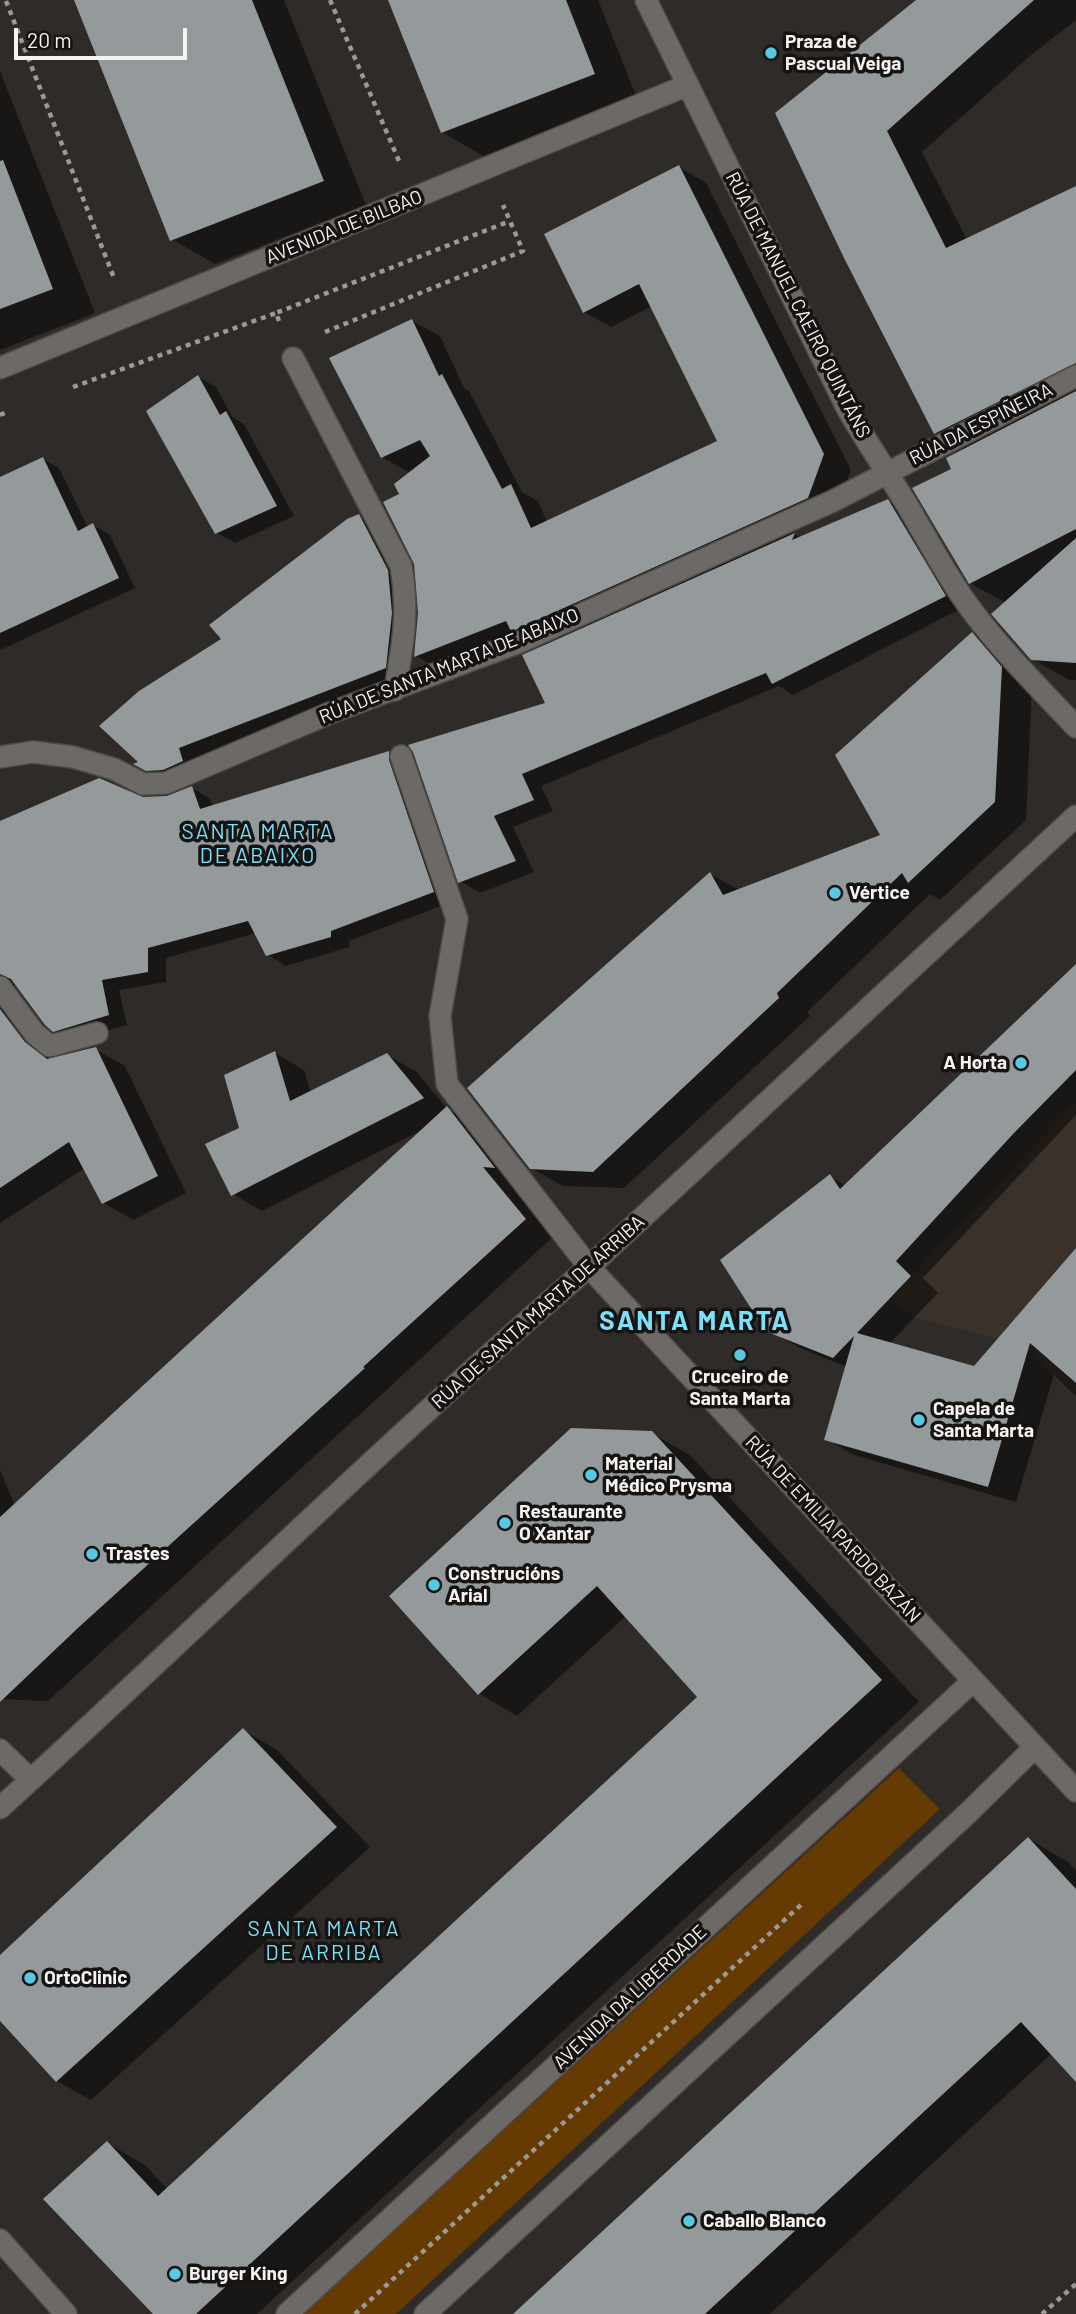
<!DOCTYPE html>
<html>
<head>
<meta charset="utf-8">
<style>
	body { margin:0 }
	#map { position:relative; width:1076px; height:2314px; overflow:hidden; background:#2f2b28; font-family:Barlow,sans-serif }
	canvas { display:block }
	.scale { position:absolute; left:14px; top:28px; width:173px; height:32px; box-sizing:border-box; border:4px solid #f6f3f1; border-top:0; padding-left:9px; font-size:21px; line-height:24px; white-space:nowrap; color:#f6f3f1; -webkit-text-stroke:5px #161413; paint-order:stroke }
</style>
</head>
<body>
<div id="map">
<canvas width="1076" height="2314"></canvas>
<div class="scale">20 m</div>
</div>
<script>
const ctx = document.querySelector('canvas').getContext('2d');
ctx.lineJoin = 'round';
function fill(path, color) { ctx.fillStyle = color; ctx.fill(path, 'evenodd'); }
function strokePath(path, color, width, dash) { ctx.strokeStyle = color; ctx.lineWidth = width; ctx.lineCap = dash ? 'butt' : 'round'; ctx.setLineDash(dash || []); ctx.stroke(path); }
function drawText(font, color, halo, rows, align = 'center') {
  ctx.font = font + ' Barlow,sans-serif'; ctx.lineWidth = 7; ctx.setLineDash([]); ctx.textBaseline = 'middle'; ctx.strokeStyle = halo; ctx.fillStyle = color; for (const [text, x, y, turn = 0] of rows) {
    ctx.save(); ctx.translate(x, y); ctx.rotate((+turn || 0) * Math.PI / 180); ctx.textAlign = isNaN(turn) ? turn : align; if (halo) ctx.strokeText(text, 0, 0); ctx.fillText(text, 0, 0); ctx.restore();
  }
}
fill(new Path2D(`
	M 1076,1102 L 1076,1399 L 1023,1346 L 913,1317 L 891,1298 Z`), '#3a322a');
fill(new Path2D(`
	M 899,1768 L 940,1809 L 396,2314 L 303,2314 Z`), '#653a03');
fill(new Path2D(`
	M 80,0 L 284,0 L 366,205 L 215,264 L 172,239 Z
	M 390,0 L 598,0 L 637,98 L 485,157 L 442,132 Z
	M 917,0 L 1076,0 L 1076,20 L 1031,55 L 922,152 L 967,240 L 1076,188 L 1076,366 L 1063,358 L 1062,361 L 1076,370 L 1076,680 L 1069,680 L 1032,659 L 1006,603 L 970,583 L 953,469 L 964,450 L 935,433 L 845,257 Z
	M 0,71 L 95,313 L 0,350 Z
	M 679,167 L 706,183 L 851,470 L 835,513 L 792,533 L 801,538 L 888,501 L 908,512 L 964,607 L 793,695 L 779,686 L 541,786 L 553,811 L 513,827 L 534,872 L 480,893 L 460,881 L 547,704 L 543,648 L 527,638 L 442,671 L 416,656 L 420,613 L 416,564 L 402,495 L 410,473 L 382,457 L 412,321 L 440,336 L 464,388 L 469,391 L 522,492 L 538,501 L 547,522 L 719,441 L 652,306 L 611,327 L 584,312 Z
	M 198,377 L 216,387 L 232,417 L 244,424 L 294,516 L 235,543 L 217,533 Z
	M 43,459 L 59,468 L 88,528 L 93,525 L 110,535 L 135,588 L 0,650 L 0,479 Z
	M 359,516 L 377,526 L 409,624 L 404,678 L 201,772 L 154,774 L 137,764 L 223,639 Z
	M 972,634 L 1003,652 L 1032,686 L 1026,820 L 940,900 L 930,894 L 807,1012 L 810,1016 L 624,1188 L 563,1186 L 531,1168 L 710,874 L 739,890 L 883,836 Z
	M 389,753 L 407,763 L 451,902 L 349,941 L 349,947 L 286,966 L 268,955 L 256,933 L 166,958 L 166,982 L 119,990 L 127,1025 L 73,1041 L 54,1030 L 17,984 L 12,986 L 0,979 L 0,822 L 143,799 L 167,798 L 192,788 L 210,799 L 213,807 Z
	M 1076,967 L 1076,1115 L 923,1278 L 938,1293 L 889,1344 L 975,1368 L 1076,1251 L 1076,1397 L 1054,1375 L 1016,1502 L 854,1455 L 826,1439 L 847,1367 L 800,1348 L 771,1331 L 831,1177 L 846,1186 Z
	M 0,988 L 53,1059 L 95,1049 L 125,1066 L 186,1193 L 133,1220 L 104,1203 L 85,1168 L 0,1223 Z
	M 275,1053 L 304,1070 L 311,1093 L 387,1055 L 417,1072 L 447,1109 L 477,1125 L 522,1183 L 509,1183 L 554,1236 L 48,1701 L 0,1699 L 0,1470 L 15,1506 L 422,1130 L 262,1211 L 233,1194 L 241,1129 Z
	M 651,1433 L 690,1455 L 919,1702 L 257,2314 L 155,2314 L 107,2143 L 145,2165 L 168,2190 L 699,1697 L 626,1616 L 517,1716 L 480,1694 L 391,1596 Z
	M 243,1730 L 277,1750 L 370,1847 L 91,2100 L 57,2081 L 0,2018 L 0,1957 Z
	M 1029,1839 L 1068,1862 L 1076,1871 L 1076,2080 L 1052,2053 L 770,2314 L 515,2314 Z`), '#0007');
fill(new Path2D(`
	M 74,0 L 252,0 L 324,181 L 170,241 Z
	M 388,0 L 566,0 L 595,74 L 441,133 Z
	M 916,0 L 1034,0 L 887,131 L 946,248 L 1076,186 L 1076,363 L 934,434 L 844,258 L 775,113 Z
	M 3,160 L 53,289 L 0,309 L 0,161 Z
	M 679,165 L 824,454 L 808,498 L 515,630 L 511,631 L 506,621 L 414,657 L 418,613 L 414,564 L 383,502 L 399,494 L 394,484 L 430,456 L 420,440 L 381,458 L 329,358 L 412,319 L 439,376 L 442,374 L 502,489 L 511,484 L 531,528 L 717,441 L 639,284 L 583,313 L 544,234 Z
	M 198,375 L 220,415 L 226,411 L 277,506 L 215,534 L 146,411 Z
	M 1076,391 L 1076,529 L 969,584 L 912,488 L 951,469 L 946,458 Z
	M 43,457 L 78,531 L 93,523 L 119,578 L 0,633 L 0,477 Z
	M 888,499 L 946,596 L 772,684 L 766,673 L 522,774 L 534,800 L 494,816 L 516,861 L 458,883 L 413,752 L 408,745 L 545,703 L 522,655 L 795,533 L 792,540 Z
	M 359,514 L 388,570 L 392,613 L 386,668 L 179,748 L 183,761 L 163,770 L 146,771 L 133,764 L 138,762 L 99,726 L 139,691 L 221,639 L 209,625 L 347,519 Z
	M 1076,538 L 1076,663 L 1031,660 L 991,614 Z
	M 972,632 L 1002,667 L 995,802 L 908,883 L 902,873 L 777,993 L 779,998 L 593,1172 L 530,1169 L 467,1088 L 710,872 L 723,895 L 880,835 L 835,755 Z
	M 389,751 L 389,760 L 434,892 L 331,931 L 331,937 L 266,956 L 248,921 L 148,948 L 148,972 L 102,980 L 109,1015 L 53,1032 L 45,1025 L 11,979 L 0,974 L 0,821 L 99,778 L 143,797 L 167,796 L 192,786 L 200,809 Z
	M 1076,964 L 1076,1070 L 1014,1133 L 896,1261 L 911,1276 L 857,1333 L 974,1366 L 1076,1248 L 1076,1383 L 1030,1343 L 988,1487 L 824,1440 L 854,1336 L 833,1358 L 770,1333 L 761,1324 L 720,1260 L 830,1174 L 840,1189 Z
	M 0,1009 L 25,1042 L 47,1059 L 96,1047 L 158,1176 L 102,1204 L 69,1142 L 0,1188 Z
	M 275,1051 L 290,1101 L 387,1053 L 424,1098 L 231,1196 L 205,1144 L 239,1128 L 224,1075 Z
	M 447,1106 L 495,1168 L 483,1167 L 526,1219 L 363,1367 L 365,1368 L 79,1627 L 0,1702 L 0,1517 Z
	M 571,1428 L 652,1431 L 882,1680 L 196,2314 L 153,2314 L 43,2199 L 107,2141 L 158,2196 L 697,1697 L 597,1586 L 478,1695 L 389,1596 Z
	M 243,1728 L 337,1827 L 56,2082 L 0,2021 L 0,1955 Z
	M 1028,1837 L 1076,1889 L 1076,2082 L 1021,2022 L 705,2314 L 513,2314 Z`), '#949a9c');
const minor = new Path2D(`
	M 646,0 L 847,408 C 868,445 893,480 914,517 C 933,549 950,582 973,612 C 1004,653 1041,690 1076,727
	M 293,358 L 401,566 C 409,612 403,644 395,690
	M 0,368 L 688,85
	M 401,756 L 457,919 L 440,1016 L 447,1084 L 589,1267 L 1076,1791
	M 0,757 L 33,752 L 73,757 L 114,769 L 143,784 L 166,783 L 330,713 L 520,642 L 833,501 L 1076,376
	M 0,987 L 35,1034 L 50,1046 L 97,1033
	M 0,1750 L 31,1780
	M 0,1808 C 197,1629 387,1441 589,1267 L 1076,816
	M 0,2240 L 66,2314
	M 287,2314 L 973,1681
	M 425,2314 L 968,1813 L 1035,1747`);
strokePath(minor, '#4d4a47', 24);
strokePath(new Path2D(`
	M 330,0 L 399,161
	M 6,1 L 114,278
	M 279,321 L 276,313 L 510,221
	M 325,332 L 523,251 L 503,205
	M 73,387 L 276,313
	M 0,415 L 9,411
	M 355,2314 L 803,1903
	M 1042,2314 L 1076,2284`), '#9c9996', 4.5, [5, 5]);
strokePath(minor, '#6d6966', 21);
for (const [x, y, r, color] of [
	[771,53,7,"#57c9e2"],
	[835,893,7,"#57c9e2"],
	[1021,1063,7,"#57c9e2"],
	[740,1355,7,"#57c9e2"],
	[919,1420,7,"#57c9e2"],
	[591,1475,7,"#57c9e2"],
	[505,1523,7,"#57c9e2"],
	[92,1554,7,"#57c9e2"],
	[434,1585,7,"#57c9e2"],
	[30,1978,7,"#57c9e2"],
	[689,2221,7,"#57c9e2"],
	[175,2274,7,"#57c9e2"]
]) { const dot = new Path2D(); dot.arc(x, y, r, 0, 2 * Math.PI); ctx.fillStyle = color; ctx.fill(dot); strokePath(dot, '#161413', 2.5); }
drawText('bold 19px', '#f6f3f1', '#161413', [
	["Praza de",785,42],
	["Pascual Veiga",785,64],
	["Vértice",849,893],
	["A Horta",1007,1063,"right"],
	["Cruceiro de",740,1377,"center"],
	["Santa Marta",740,1399,"center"],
	["Capela de",933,1409],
	["Santa Marta",933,1431],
	["Material",605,1464],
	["Médico Prysma",605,1486],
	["Restaurante",519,1512],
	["O Xantar",519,1534],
	["Trastes",106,1554],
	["Construcións",448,1574],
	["Arial",448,1596],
	["OrtoClinic",44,1978],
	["Caballo Blanco",703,2221],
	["Burger King",189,2274]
], 'left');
drawText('19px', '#f6f3f1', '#161413', [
	["AVENIDA DE BILBAO",344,227,-22],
	["RÚA DE MANUEL CAEIRO QUINTÁNS",798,305,63],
	["RÚA DA ESPIÑEIRA",981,424,-27],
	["RÚA DE SANTA MARTA DE ABAIXO",449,666,-22],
	["RÚA DE SANTA MARTA DE ARRIBA",538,1312,-42],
	["RÚA DE EMILIA PARDO BAZÁN",833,1529,47],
	["AVENIDA DA LIBERDADE",630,1997,-43]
]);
ctx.letterSpacing = '2px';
drawText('21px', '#7be0f8', '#161413', [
	["SANTA MARTA",258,832],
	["DE ABAIXO",258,856],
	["SANTA MARTA",324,1929],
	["DE ARRIBA",324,1953]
]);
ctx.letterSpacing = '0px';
ctx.letterSpacing = '2px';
drawText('bold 26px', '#7be0f8', '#161413', [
	["SANTA MARTA",695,1321]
]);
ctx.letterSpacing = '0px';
</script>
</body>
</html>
